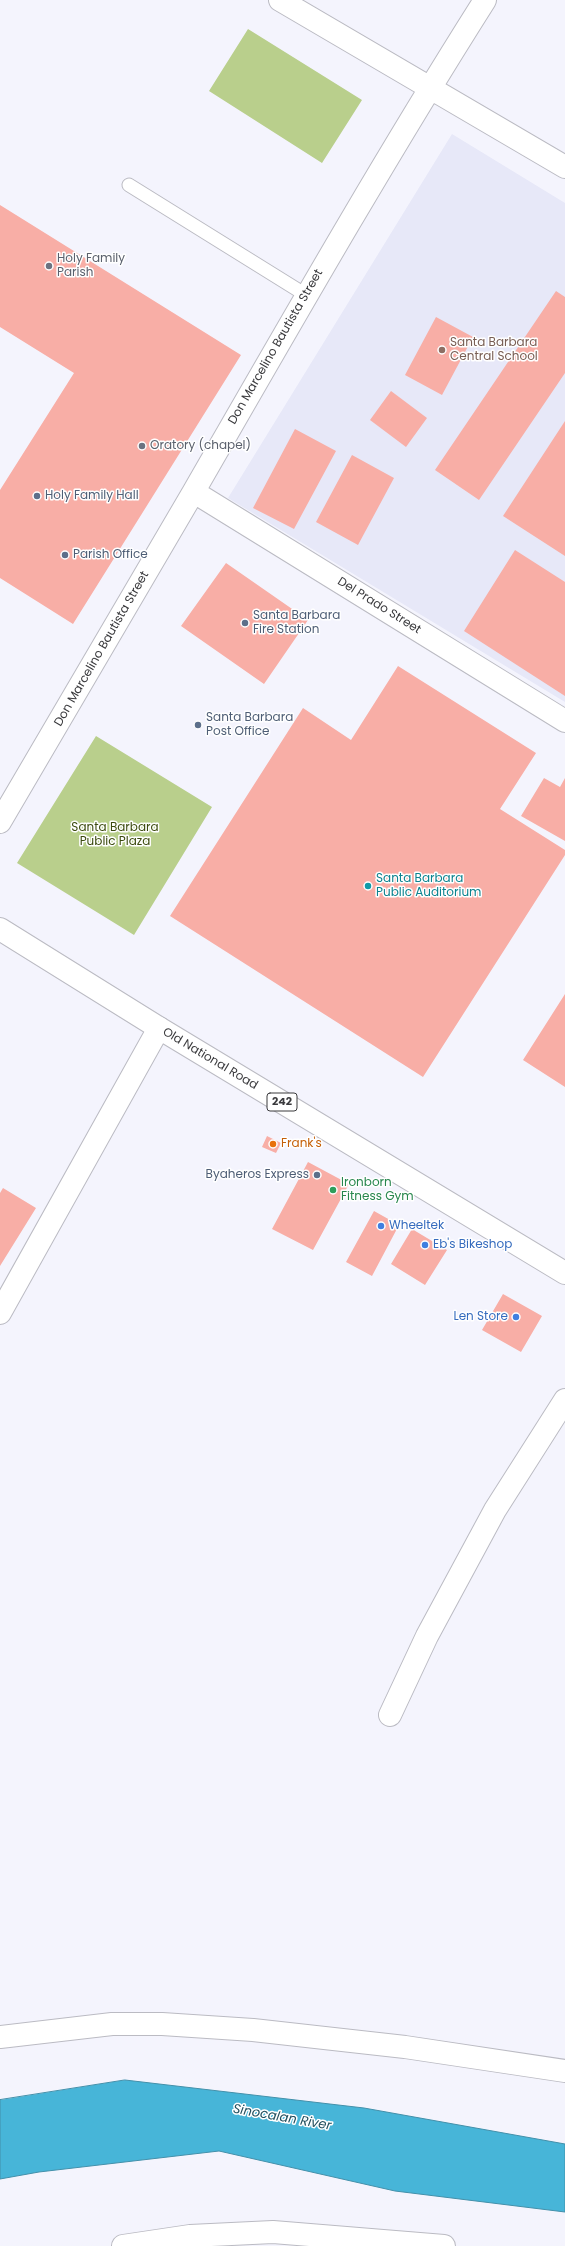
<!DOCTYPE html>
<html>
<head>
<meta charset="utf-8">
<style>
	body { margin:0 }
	canvas { display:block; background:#f4f4fd }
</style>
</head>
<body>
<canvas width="565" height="2246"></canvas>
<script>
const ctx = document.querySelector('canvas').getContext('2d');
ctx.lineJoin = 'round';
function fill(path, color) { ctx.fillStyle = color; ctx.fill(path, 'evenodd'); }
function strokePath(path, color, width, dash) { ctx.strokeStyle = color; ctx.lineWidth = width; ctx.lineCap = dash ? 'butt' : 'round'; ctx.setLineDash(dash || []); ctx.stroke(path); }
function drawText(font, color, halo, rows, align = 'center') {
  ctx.font = font + ' Poppins,sans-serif'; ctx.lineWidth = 3; ctx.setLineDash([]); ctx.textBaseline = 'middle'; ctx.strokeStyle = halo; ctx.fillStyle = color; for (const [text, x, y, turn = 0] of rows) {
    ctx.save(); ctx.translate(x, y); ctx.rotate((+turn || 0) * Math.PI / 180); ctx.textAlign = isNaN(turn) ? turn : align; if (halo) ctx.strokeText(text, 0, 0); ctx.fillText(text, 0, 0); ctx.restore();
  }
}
fill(new Path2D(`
	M 452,134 L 565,203 L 565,702 L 228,498 Z`), '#e7e8f8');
fill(new Path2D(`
	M 248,29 L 362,100 L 322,163 L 209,91 Z
	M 96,736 L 212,807 L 134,935 L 17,863 Z`), '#b9cf8c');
const water = new Path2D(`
	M 125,2080 L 364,2108 L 565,2144 L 565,2212 L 395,2191 L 219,2151 L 39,2172 L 0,2179 L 0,2100 Z`);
fill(water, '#47b5d8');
strokePath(water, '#4390aa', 1);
fill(new Path2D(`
	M 0,205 L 241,355 L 73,624 L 0,578 L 0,490 L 74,373 L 0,327 Z
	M 556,291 L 565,297 L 565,373 L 479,500 L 435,470 Z
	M 436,317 L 473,337 L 442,395 L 405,375 Z
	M 391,391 L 427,418 L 406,447 L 370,420 Z
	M 565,421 L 565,556 L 503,516 Z
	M 295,429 L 336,451 L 294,529 L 253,508 Z
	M 352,455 L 394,478 L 358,545 L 316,522 Z
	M 515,550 L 565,582 L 565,696 L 464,631 Z
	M 226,563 L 308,620 L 264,684 L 181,626 Z
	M 398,666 L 536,753 L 500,809 L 565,850 L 565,855 L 423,1077 L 170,916 L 303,708 L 351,740 Z
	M 544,778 L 560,787 L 565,778 L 565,841 L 521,816 Z
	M 565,994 L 565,1087 L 523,1060 Z
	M 267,1136 L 281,1143 L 276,1153 L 262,1147 Z
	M 308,1162 L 349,1184 L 313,1250 L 272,1229 Z
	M 3,1188 L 36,1208 L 0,1266 L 0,1193 Z
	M 374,1211 L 399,1225 L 372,1276 L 346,1262 Z
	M 412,1229 L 447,1250 L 425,1285 L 391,1264 Z
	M 503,1294 L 542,1316 L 521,1352 L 482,1330 Z`), '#f8aea6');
const lane = new Path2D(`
	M 129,185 L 306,295`);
const street = new Path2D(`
	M 280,0 L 565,167
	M 194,492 L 565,721
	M 0,822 C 65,712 130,602 194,491 C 289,326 383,161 485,0
	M 0,1313 L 159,1028
	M 390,1715 L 427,1636 L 495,1510 L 565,1400
	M 0,2037 L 112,2024 L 162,2024 L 253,2030 L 405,2047 L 565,2071
	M 123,2246 L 190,2236 L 273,2232 L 444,2246`);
const primary = new Path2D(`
	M 0,929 L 159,1028 L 565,1273`);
strokePath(lane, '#bbbbc3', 15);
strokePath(street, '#bbbbc3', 24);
strokePath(primary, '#bbbbc3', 24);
strokePath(lane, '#fff', 13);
strokePath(street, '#fff', 22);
strokePath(primary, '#fff', 22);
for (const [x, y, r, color] of [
	[49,266,4,"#6b7280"],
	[442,350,4,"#8d6e63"],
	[142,446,4,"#6b7280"],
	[37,496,4,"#5c6f8a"],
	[65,555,4,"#5c6f8a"],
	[245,623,4,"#5c6f8a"],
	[198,725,4,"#5c6f8a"],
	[368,886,4,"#0f9aa8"],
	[273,1144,4,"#e8710a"],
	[317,1175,4,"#5c6f8a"],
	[333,1190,4,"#2e9e5b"],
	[381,1226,4,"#3f7fe0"],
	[425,1245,4,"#3f7fe0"],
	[516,1317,4,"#3f7fe0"]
]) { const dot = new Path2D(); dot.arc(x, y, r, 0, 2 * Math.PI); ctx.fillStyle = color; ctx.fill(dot); strokePath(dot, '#fff', 1.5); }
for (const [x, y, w] of [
	[282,1102,30]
]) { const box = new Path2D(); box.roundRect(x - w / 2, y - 9, w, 18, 3); ctx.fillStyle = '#fff'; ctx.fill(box); strokePath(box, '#3a3a3d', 1); }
drawText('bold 11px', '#3a3a3d', null, [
	["242",282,1102]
]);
drawText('12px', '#5b616d', '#fff', [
	["Holy Family",57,259],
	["Parish",57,273],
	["Oratory (chapel)",150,446]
], 'left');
drawText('12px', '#785e54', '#fff', [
	["Santa Barbara",450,343],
	["Central School",450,357]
], 'left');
drawText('12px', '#3a3a3d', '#fff', [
	["Don Marcelino Bautista Street",276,347,-60],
	["Del Prado Street",379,606,32],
	["Don Marcelino Bautista Street",102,649,-60],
	["Old National Road",210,1059,31]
]);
drawText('12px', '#4e5e75', '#fff', [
	["Holy Family Hall",45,496],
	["Parish Office",73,555],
	["Santa Barbara",253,616],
	["Fire Station",253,630],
	["Santa Barbara",206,718],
	["Post Office",206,732],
	["Byaheros Express",309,1175,"right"]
], 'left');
drawText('12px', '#3c4b0f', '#fff', [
	["Santa Barbara",115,828],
	["Public Plaza",115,842]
]);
drawText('12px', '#0d838f', '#fff', [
	["Santa Barbara",376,879],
	["Public Auditorium",376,893]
], 'left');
drawText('12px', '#c56008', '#fff', [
	["Frank's",281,1144]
], 'left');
drawText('12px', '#27864d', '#fff', [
	["Ironborn",341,1183],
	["Fitness Gym",341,1197]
], 'left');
drawText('12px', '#366cbe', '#fff', [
	["Wheeltek",389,1226],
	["Eb's Bikeshop",433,1245],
	["Len Store",508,1317,"right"]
], 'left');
drawText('italic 13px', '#22505f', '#fff', [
	["Sinocalan River",282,2118,10]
]);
</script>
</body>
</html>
